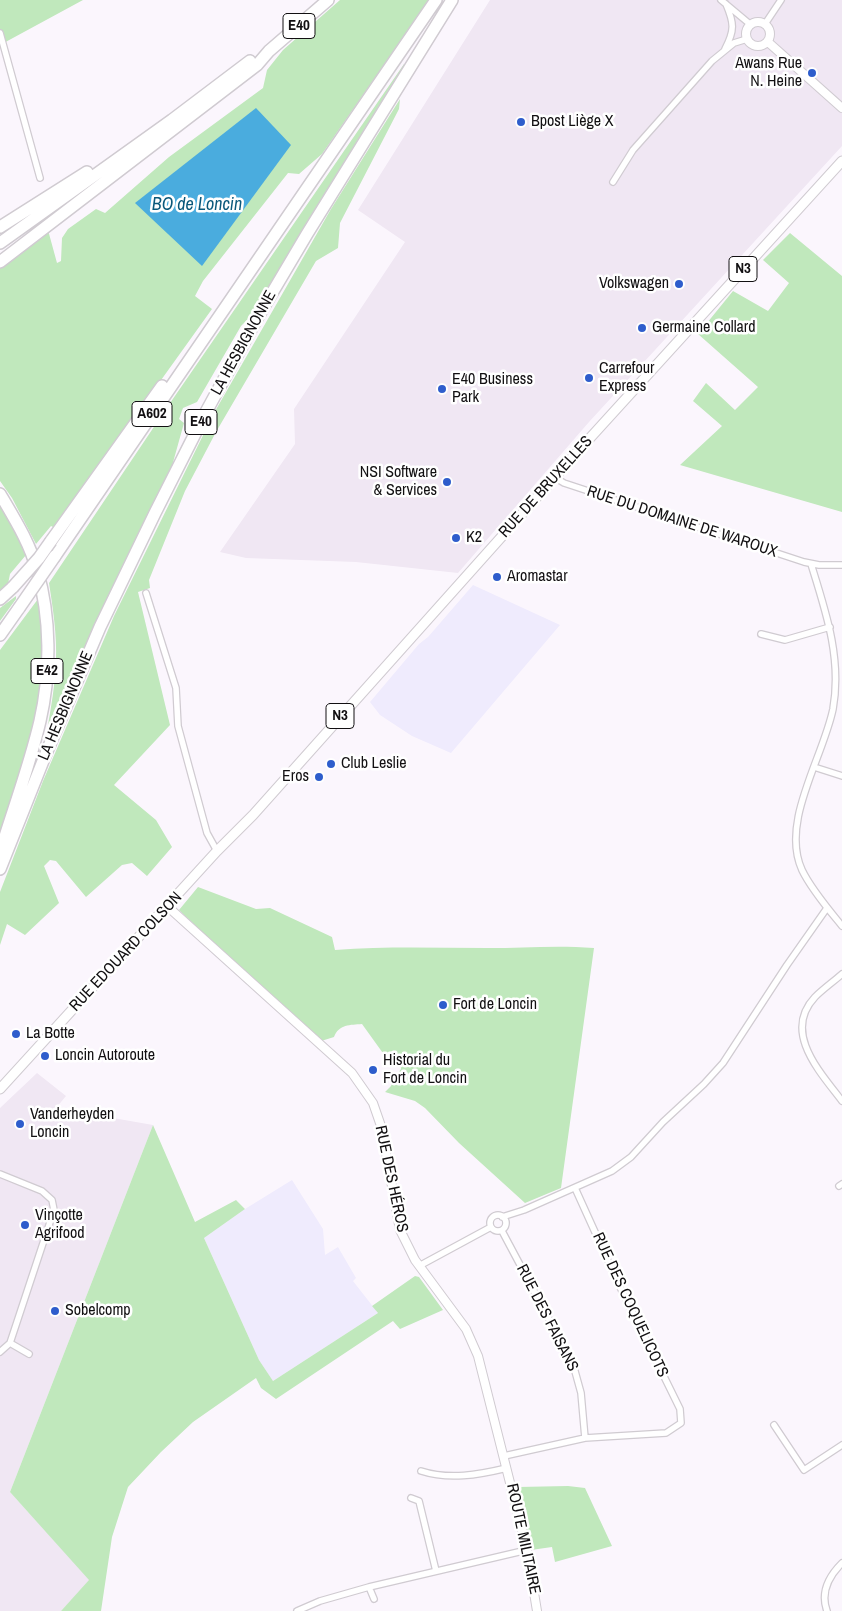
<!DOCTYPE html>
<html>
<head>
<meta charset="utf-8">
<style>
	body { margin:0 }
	canvas { display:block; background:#fbf6fd }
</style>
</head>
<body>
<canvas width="842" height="1611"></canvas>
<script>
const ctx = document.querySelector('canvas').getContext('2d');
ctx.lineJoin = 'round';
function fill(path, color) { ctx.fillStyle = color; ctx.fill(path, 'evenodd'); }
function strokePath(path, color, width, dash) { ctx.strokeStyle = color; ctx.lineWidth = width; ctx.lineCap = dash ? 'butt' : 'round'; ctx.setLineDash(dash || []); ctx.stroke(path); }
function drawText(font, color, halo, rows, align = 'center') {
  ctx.font = font + ' "Archivo Narrow",sans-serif'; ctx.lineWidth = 5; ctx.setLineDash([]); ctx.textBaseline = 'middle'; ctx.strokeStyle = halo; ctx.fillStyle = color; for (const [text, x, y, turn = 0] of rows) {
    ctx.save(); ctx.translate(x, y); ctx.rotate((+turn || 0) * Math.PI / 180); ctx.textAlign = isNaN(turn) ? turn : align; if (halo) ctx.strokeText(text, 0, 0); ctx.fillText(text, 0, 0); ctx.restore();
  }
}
fill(new Path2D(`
	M 490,0 L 842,0 L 842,146 L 589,422 L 458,573 L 356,562 L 246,558 L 220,552 L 295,444 L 294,409 L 405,242 L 358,210 Z
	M 37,1073 L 66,1096 L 56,1108 L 153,1125 L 10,1492 L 90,1580 L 61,1611 L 0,1611 L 0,1108 Z`), '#f0e7f3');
fill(new Path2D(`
	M 473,585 L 560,625 L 451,753 L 412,736 L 380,715 L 370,702 L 419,644 L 428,637 Z
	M 292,1180 L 323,1229 L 325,1255 L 338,1247 L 356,1278 L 353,1281 L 378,1313 L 273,1381 L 259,1360 L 204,1238 L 245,1209 Z`), '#efebfd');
fill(new Path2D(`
	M 0,0 L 83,0 L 0,45 Z
	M 340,0 L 429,0 L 322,154 L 299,174 L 288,173 L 203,281 L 195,296 L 212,309 L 55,528 L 51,526 L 36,544 L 12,498 L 0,481 L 0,268 L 48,230 L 57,263 L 61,261 L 62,238 L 68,229 L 96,209 L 105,213 L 169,157 L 263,88 L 267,70 L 283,50 Z
	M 404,64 L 407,65 L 295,244 L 257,310 L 241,326 L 197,402 L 183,408 L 179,419 L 184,423 L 172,466 L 113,588 L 56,715 L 47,731 C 51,708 55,685 56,661 C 57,635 53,609 49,583 L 168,406 Z
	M 400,99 L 399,109 L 340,223 L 338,248 L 316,261 L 216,432 L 185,491 L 149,580 L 150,588 L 138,592 L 170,725 L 114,785 L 156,820 L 172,847 L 147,876 L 132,863 L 122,865 L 86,897 L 56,861 L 50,860 L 44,866 L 59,903 L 25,935 L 7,924 L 0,945 L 0,892 L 43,781 L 114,616 L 214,413 L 331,209 Z
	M 790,233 L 842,276 L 842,512 L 680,465 L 722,426 L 693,401 L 706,383 L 735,410 L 758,387 L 698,334 L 733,291 L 768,311 L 789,283 L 763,260 Z
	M 0,502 L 12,523 L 26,555 L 10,574 L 8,584 L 0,591 Z
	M 16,596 L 16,599 L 0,621 L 0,608 Z
	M 38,599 L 42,626 L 43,655 L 41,695 L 32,733 L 0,832 L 0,650 Z
	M 198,887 L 256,909 L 270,908 L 332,937 L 335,950 C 386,946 437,948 487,948 C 524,948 557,945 594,948 L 561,1188 L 525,1203 L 459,1143 L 425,1108 L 415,1101 L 385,1092 L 391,1086 L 393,1080 L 401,1069 L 399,1056 L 393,1061 L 385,1056 L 362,1024 C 350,1025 339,1024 334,1037 L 318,1042 L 179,910 Z
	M 153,1125 L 195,1222 L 236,1200 L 245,1209 L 204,1238 L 259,1360 L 273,1381 L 378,1313 L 372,1306 L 415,1276 L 419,1277 L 443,1310 L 400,1329 L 393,1321 L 276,1399 L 261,1388 L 256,1378 L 193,1422 L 161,1452 L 128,1487 L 112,1537 L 101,1611 L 61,1611 L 89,1580 L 10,1492 Z
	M 568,1486 L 585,1488 L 612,1546 L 555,1562 L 552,1547 L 531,1550 L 518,1487 Z`), '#c0e8bc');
fill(new Path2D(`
	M 256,108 L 291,145 L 202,266 L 135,203 Z`), '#4aacde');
const minor = new Path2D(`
	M 721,0 L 751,25
	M 765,24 L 781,0
	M 0,33 L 40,178
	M 725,49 C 735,30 734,23 726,4
	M 613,182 L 633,150 L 712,61 L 734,43 L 747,39
	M 554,477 L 564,483 L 804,562 L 819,565 L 842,565
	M 811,564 C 826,612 842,659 833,709 C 823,758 780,822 802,870 C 811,889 829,910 842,926
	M 146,593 L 176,688 L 178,726 L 207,833 L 217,851
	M 761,634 L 785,640 L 830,627
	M 814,767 L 842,776
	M 842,974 C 833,982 823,989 815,997 C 782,1032 820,1072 842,1101
	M 0,1174 L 42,1191 L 52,1200 L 54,1210 L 10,1343 L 0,1352
	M 839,1186 L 842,1184
	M490 1223a8 8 0 1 1 16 0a8 8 0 1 1-16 0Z
	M 502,1217 L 524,1210 L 612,1171 L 631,1157 L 663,1122 L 704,1084 L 723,1063 L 787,965 L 827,908
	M 502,1231 L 573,1364 L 581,1393 L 585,1438
	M 419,1266 L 491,1227
	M 10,1343 L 29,1354
	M 774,1425 L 804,1470 L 842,1445
	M 504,1456 L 585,1438 L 666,1433 L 681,1423 L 680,1409 L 619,1285 L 575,1188
	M 421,1471 C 449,1480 478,1475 507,1468
	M 411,1498 L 419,1501 L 436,1571
	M 369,1587 L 374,1599
	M 297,1611 L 320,1601 L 369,1587 L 527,1550
	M 827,1611 C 820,1592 829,1576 842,1563`);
const tertiary = new Path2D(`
	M746 34a12 12 0 1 1 24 0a12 12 0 1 1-24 0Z
	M 768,42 L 842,108
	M 167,906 L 352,1073 L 373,1103 L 381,1126 L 400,1230 L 415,1260 L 466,1329 L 478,1356 L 527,1550 L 537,1611`);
const primary = new Path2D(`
	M 0,1089 L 217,851 L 253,815 L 580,449 L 842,161`);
const motorway = new Path2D(`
	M 0,227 L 87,172
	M 0,243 L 172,120 L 250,61
	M 0,262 L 257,65 L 269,51 L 328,0
	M 0,494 C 14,518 30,543 37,570 C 51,617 51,673 40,721 C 30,764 14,807 1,849
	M 51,541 L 162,386
	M 55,556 L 436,0
	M 0,599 L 13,587
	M 0,635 L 19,608
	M 0,869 L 47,751 L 100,627 L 155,513 L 206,412 L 259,315 L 307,234 L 452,0`);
strokePath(minor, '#d0cbd1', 8);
strokePath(tertiary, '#d0cbd1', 10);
strokePath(primary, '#d0cbd1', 11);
strokePath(motorway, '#d0cbd1', 14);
strokePath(minor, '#fff', 5.5);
strokePath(tertiary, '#fff', 8);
strokePath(primary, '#fff', 9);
strokePath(motorway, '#fff', 11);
const motorwayBridge = new Path2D(`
	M 13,587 L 39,558 L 51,541
	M 19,608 L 55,556`);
strokePath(motorwayBridge, '#d0cbd1', 14, []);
strokePath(motorwayBridge, '#fff', 11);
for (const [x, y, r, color] of [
	[812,73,5,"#2e5dcc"],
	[521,122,5,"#2e5dcc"],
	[679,284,5,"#2e5dcc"],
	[642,328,5,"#2e5dcc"],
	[589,378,5,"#2e5dcc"],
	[442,389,5,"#2e5dcc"],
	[447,482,5,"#2e5dcc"],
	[456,538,5,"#2e5dcc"],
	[497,577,5,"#2e5dcc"],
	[331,764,5,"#2e5dcc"],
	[319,777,5,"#2e5dcc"],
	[443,1005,5,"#2e5dcc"],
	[16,1034,5,"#2e5dcc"],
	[45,1056,5,"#2e5dcc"],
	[373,1070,5,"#2e5dcc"],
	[20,1124,5,"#2e5dcc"],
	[25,1225,5,"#2e5dcc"],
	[55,1311,5,"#2e5dcc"]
]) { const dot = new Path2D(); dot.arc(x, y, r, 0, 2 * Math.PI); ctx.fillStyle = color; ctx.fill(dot); strokePath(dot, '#fff', 2); }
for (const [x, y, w] of [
	[299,26,32],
	[743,269,28],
	[152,414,40],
	[201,422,32],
	[47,671,32],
	[340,716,28]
]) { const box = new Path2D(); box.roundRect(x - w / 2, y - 12.5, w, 25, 4); ctx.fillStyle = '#fff'; ctx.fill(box); strokePath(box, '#121012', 1); }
drawText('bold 15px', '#121012', null, [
	["E40",299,26],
	["N3",743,269],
	["A602",152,414],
	["E40",201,422],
	["E42",47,671],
	["N3",340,716]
]);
drawText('16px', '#121012', '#fff', [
	["Awans Rue",802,64,"right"],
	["N. Heine",802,82,"right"],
	["Bpost Liège X",531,122],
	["Volkswagen",669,284,"right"],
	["Germaine Collard",652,328],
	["Carrefour",599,369],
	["Express",599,387],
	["E40 Business",452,380],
	["Park",452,398],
	["NSI Software",437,473,"right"],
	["& Services",437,491,"right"],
	["K2",466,538],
	["Aromastar",507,577],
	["Club Leslie",341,764],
	["Eros",309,777,"right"],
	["Fort de Loncin",453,1005],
	["La Botte",26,1034],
	["Loncin Autoroute",55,1056],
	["Historial du",383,1061],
	["Fort de Loncin",383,1079],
	["Vanderheyden",30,1115],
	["Loncin",30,1133],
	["Vinçotte",35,1216],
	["Agrifood",35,1234],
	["Sobelcomp",65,1311]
], 'left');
drawText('16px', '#121012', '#fff', [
	["LA HESBIGNONNE",244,343,-61],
	["RUE DE BRUXELLES",546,487,-48],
	["RUE DU DOMAINE DE WAROUX",682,522,18],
	["LA HESBIGNONNE",66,706,-67],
	["RUE EDOUARD COLSON",126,952,-47],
	["RUE DES HÉROS",391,1179,78],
	["RUE DES COQUELICOTS",630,1305,65],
	["RUE DES FAISANS",547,1318,63],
	["ROUTE MILITAIRE",523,1539,78]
]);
drawText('italic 18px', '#0a587b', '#fff', [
	["BO de Loncin",197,205]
]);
</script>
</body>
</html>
